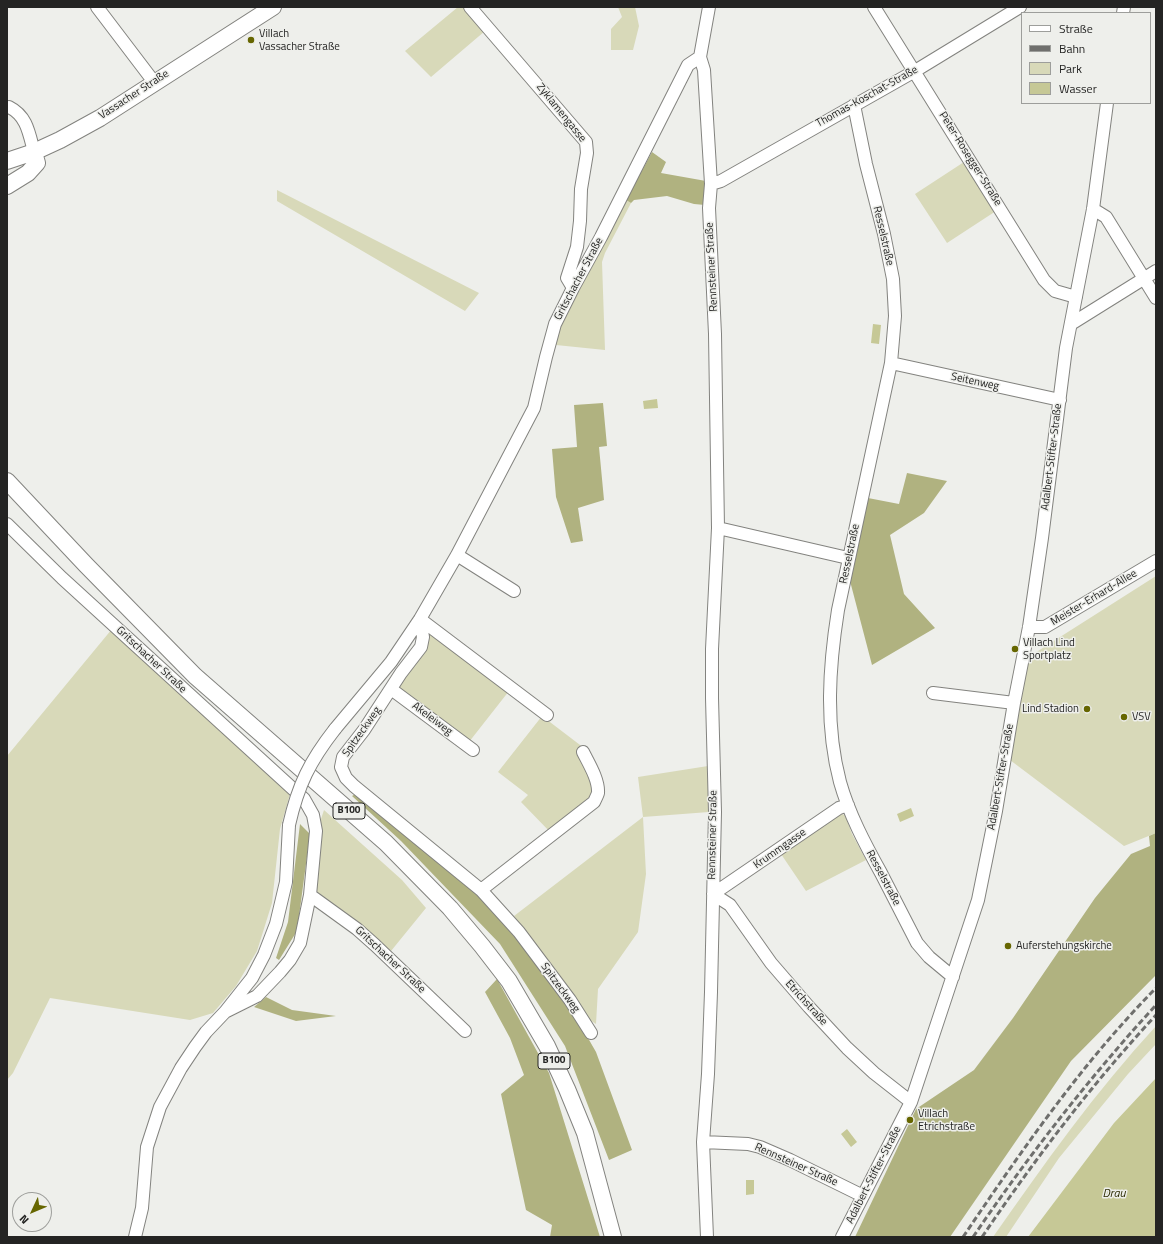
<!DOCTYPE html>
<html>
<head>
<meta charset="utf-8">
<style>
	body { margin:0 }
	#map { position:relative; width:1163px; height:1244px; overflow:hidden; background:#eeefeb; font-family:"Titillium Web",sans-serif }
	canvas { display:block }
	.frame { position:absolute; inset:0; border:8px solid #242423; pointer-events:none }
	.legend { position:absolute; left:1021px; top:12px; width:130px; height:92px; box-sizing:border-box; background:#eeefeb; border:1px solid #9d9e9b; margin:0; padding:5px 7px; list-style:none; font-size:12px; color:#242423 }
	.legend li { display:flex; align-items:center; gap:8px; height:20px }
	.legend b { width:20px; border:1px solid #9d9e9b }
	.north { position:absolute; left:12px; top:1192px; width:40px; height:40px; box-sizing:border-box; background:#eeefeb; border:1px solid #9d9e9b; border-radius:50%; rotate:226deg; font-size:11px; font-weight:700; line-height:16px; text-align:center; color:#242423 }
	.north::after { content:''; display:block; margin:auto; width:14px; height:18px; background:#660; clip-path:polygon(50% 0,100% 100%,50% 72%,0 100%) }
</style>
</head>
<body>
<div id="map">
<canvas width="1163" height="1244"></canvas>
<div class="frame"></div>
<ul class="legend">
<li><b style="height:5px;background:#fff"></b>Straße</li>
<li><b style="height:5px;background:#6f6f6d"></b>Bahn</li>
<li><b style="height:11px;background:#d8d9b9"></b>Park</li>
<li><b style="height:11px;background:#c6c896"></b>Wasser</li>
</ul>
<div class="north">N</div>
</div>
<script>
const ctx = document.querySelector('canvas').getContext('2d');
ctx.lineJoin = 'round';
function fill(path, color) { ctx.fillStyle = color; ctx.fill(path, 'evenodd'); }
function strokePath(path, color, width, dash) { ctx.strokeStyle = color; ctx.lineWidth = width; ctx.lineCap = dash ? 'butt' : 'round'; ctx.setLineDash(dash || []); ctx.stroke(path); }
function drawText(font, color, halo, rows, align = 'center') {
  ctx.font = font + ' "Titillium Web",sans-serif'; ctx.lineWidth = 3; ctx.setLineDash([]); ctx.textBaseline = 'middle'; ctx.strokeStyle = halo; ctx.fillStyle = color; for (const [text, x, y, turn = 0] of rows) {
    ctx.save(); ctx.translate(x, y); ctx.rotate((+turn || 0) * Math.PI / 180); ctx.textAlign = isNaN(turn) ? turn : align; if (halo) ctx.strokeText(text, 0, 0); ctx.fillText(text, 0, 0); ctx.restore();
  }
}
fill(new Path2D(`
	M 458,7 L 464,7 L 485,31 L 431,77 L 405,51 Z
	M 618,7 L 635,7 L 639,26 L 633,50 L 611,50 L 611,29 L 622,17 Z
	M 964,162 L 996,211 L 947,243 L 915,194 Z
	M 277,190 L 479,293 L 465,311 L 277,201 Z
	M 626,200 L 631,203 L 605,253 L 602,262 L 605,350 L 556,345 L 559,324 Z
	M 1156,576 L 1156,833 L 1124,846 L 1010,760 L 1027,658 Z
	M 112,629 L 290,794 L 280,829 L 272,903 L 257,951 L 236,986 L 213,1013 L 190,1020 L 50,998 L 13,1073 L 7,1080 L 7,756 Z
	M 431,632 L 509,691 L 469,742 L 400,688 L 400,681 L 428,634 Z
	M 542,716 L 584,748 L 592,782 L 593,791 L 590,797 L 551,833 L 521,802 L 528,795 L 498,772 Z
	M 708,766 L 709,812 L 643,817 L 646,874 L 638,932 L 598,989 L 596,1024 L 587,1018 L 514,916 L 643,817 L 638,777 Z
	M 324,810 L 402,880 L 426,908 L 391,951 L 315,892 L 321,819 Z
	M 841,814 L 845,815 L 852,834 L 866,860 L 806,891 L 781,854 Z
	M 1156,1026 L 1156,1044 L 1128,1074 L 1059,1158 L 1006,1237 L 993,1237 C 1044,1164 1096,1091 1156,1026 Z`), '#d8d9b9');
fill(new Path2D(`
	M 652,152 L 666,162 L 661,173 L 706,181 L 705,205 L 694,204 L 667,196 L 634,200 L 631,203 L 626,200 Z
	M 603,403 L 607,446 L 599,447 L 604,500 L 578,508 L 583,541 L 571,543 L 556,497 L 552,449 L 577,447 L 574,405 Z
	M 907,473 L 947,481 L 924,513 L 890,535 L 904,594 L 935,628 L 872,665 L 850,581 L 868,498 L 899,504 Z
	M 357,793 L 479,894 L 517,936 L 569,1005 L 596,1052 L 632,1150 L 609,1160 L 565,1046 L 500,944 L 401,841 L 352,796 Z
	M 300,824 L 310,834 L 297,931 L 279,960 L 276,958 L 288,922 Z
	M 1156,833 L 1156,975 L 1071,1061 L 950,1237 L 855,1237 L 916,1109 L 974,1070 L 1013,1018 L 1095,898 L 1131,854 L 1150,846 L 1149,836 Z
	M 497,979 L 549,1073 L 600,1237 L 550,1237 L 552,1225 L 526,1210 L 501,1094 L 524,1075 L 510,1038 L 485,992 Z
	M 266,997 L 292,1010 L 336,1016 L 296,1021 L 254,1007 Z`), '#b0b280');
fill(new Path2D(`
	M 873,324 L 881,325 L 879,344 L 871,343 Z
	M 657,399 L 658,408 L 644,409 L 643,401 Z
	M 911,808 L 914,816 L 900,822 L 897,814 Z
	M 1156,1078 L 1156,1237 L 1028,1237 L 1114,1123 Z
	M 847,1129 L 857,1142 L 851,1147 L 841,1134 Z
	M 746,1180 L 754,1180 L 754,1194 L 746,1195 Z`), '#c6c896');
const minor = new Path2D(`
	M 97,7 L 154,82
	M 470,7 L 586,142 L 587,153 L 581,189 L 580,221 L 577,247 L 567,278 L 573,288
	M 874,7 L 1044,280 L 1055,291 L 1076,297
	M 1123,13 L 1124,7
	M 854,105 L 866,164 L 884,234 L 893,279 L 895,316 L 891,363 L 838,610 C 829,667 825,725 840,782 C 849,814 865,844 881,873 C 893,896 905,920 917,943 L 929,957 L 953,977
	M 9,107 C 27,116 29,133 34,152
	M 711,184 L 721,181 L 915,71 L 1020,7
	M 1093,209 L 1106,217 L 1156,298
	M 1071,324 L 1156,271
	M 891,363 L 1060,400
	M 7,524 L 62,578 L 304,799 L 313,815 L 316,831 L 310,895 L 300,943 L 290,960 L 280,972 L 257,996 L 225,1012
	M 718,528 L 848,558
	M 457,555 L 514,591
	M 420,619 L 423,637 L 421,647 L 401,673 L 364,730 L 343,757 L 341,767 L 346,778 L 354,786 L 481,890 L 519,932 L 570,1000 L 591,1033
	M 420,619 L 547,715
	M 1029,627 L 1045,627 L 1156,561
	M 391,689 L 473,750
	M 933,693 L 1014,703
	M 335,729 L 391,662 L 420,619 L 457,555 L 534,408 L 546,357 L 555,324 L 573,288 L 601,237 L 688,65 L 700,57
	M 848,805 L 839,808 L 713,894 L 730,905 L 771,963 L 809,1007 L 847,1048 L 874,1073 L 911,1102
	M 481,890 L 594,802 C 595,800 597,796 598,793 C 599,780 589,764 583,752
	M 310,895 L 357,929 L 375,945 L 465,1031
	M 703,1142 L 748,1144 L 760,1147 L 790,1160 L 863,1196
	M 135,1237 L 142,1208 L 147,1147 L 160,1107 L 181,1068 L 195,1047 L 206,1032 L 225,1012 L 252,978 L 264,955 L 276,924 L 286,882 L 289,825
	M 707,1237 L 703,1142 L 708,1074 L 711,992 L 715,812 L 712,698 L 712,649 L 718,528 L 715,334 L 709,208 L 711,184 L 704,70 L 700,57 L 709,7
	M 842,1237 L 911,1102 L 978,900 L 996,811 L 1014,703 L 1029,627 L 1042,538 L 1066,348 L 1093,209 L 1107,103`);
const major = new Path2D(`
	M 7,161 L 34,152 L 60,140 L 100,118 L 273,7
	M 7,186 L 28,173 L 37,163 L 34,152
	M 7,481 L 86,565 L 195,676 L 386,843 L 450,908 L 482,946 L 509,981 L 547,1046 L 567,1089 L 585,1133 L 613,1237`);
strokePath(minor, '#83837f', 14);
strokePath(major, '#83837f', 18);
strokePath(minor, '#fff', 12);
strokePath(major, '#fff', 16);
strokePath(new Path2D(`
	M 963,1237 C 1022,1150 1082,1063 1156,988
	M 973,1237 C 1029,1155 1089,1078 1156,1005
	M 982,1237 C 1035,1159 1092,1084 1156,1015`), '#6f6f6d', 3, [6, 3]);
const minorBridge = new Path2D(`
	M 289,825 C 298,785 310,761 335,729`);
strokePath(minorBridge, '#83837f', 14, []);
strokePath(minorBridge, '#fff', 12);
for (const [x, y, r, color] of [
	[251,40,4,"#660"],
	[1015,649,4,"#660"],
	[1087,709,4,"#660"],
	[1124,717,4,"#660"],
	[1008,946,4,"#660"],
	[910,1120,4,"#660"]
]) { const dot = new Path2D(); dot.arc(x, y, r, 0, 2 * Math.PI); ctx.fillStyle = color; ctx.fill(dot); strokePath(dot, '#eeefeb', 1.5); }
for (const [x, y, w] of [
	[349,811,32],
	[554,1061,32]
]) { const box = new Path2D(); box.roundRect(x - w / 2, y - 8, w, 16, 3); ctx.fillStyle = '#eeefeb'; ctx.fill(box); strokePath(box, '#242423', 1); }
drawText('bold 10px', '#242423', null, [
	["B100",349,811],
	["B100",554,1061]
]);
drawText('11px', '#242423', '#eeefeb', [
	["Villach",259,34],
	["Vassacher Straße",259,47],
	["Villach Lind",1023,643],
	["Sportplatz",1023,656],
	["Lind Stadion",1079,709,"right"],
	["VSV",1132,717],
	["Auferstehungskirche",1016,946],
	["Villach",918,1114],
	["Etrichstraße",918,1127]
], 'left');
drawText('11px', '#242423', '#eeefeb', [
	["Vassacher Straße",134,95,-33],
	["Thomas-Koschat-Straße",867,97,-29],
	["Zyklamengasse",561,113,51],
	["Peter-Rosegger-Straße",970,159,58],
	["Resselstraße",883,236,77],
	["Rennsteiner Straße",712,267,-93],
	["Gritschacher Straße",579,279,-62],
	["Seitenweg",975,382,12],
	["Adalbert-Stifter-Straße",1052,457,-83],
	["Resselstraße",850,554,-78],
	["Meister-Erhard-Allee",1094,598,-31],
	["Gritschacher Straße",151,660,43],
	["Akeleiweg",432,719,37],
	["Spitzeckweg",362,732,-55],
	["Adalbert-Stifter-Straße",1001,777,-80],
	["Rennsteiner Straße",713,835,-89],
	["Krummgasse",780,849,-35],
	["Resselstraße",883,878,62],
	["Gritschacher Straße",390,960,43],
	["Spitzeckweg",560,988,54],
	["Etrichstraße",806,1003,48],
	["Rennsteiner Straße",796,1165,24],
	["Adalbert-Stifter-Straße",874,1175,-63]
]);
drawText('italic 12px', '#2d2d04', '#eeefeb', [
	["Drau",1114,1194]
]);
</script>
</body>
</html>
